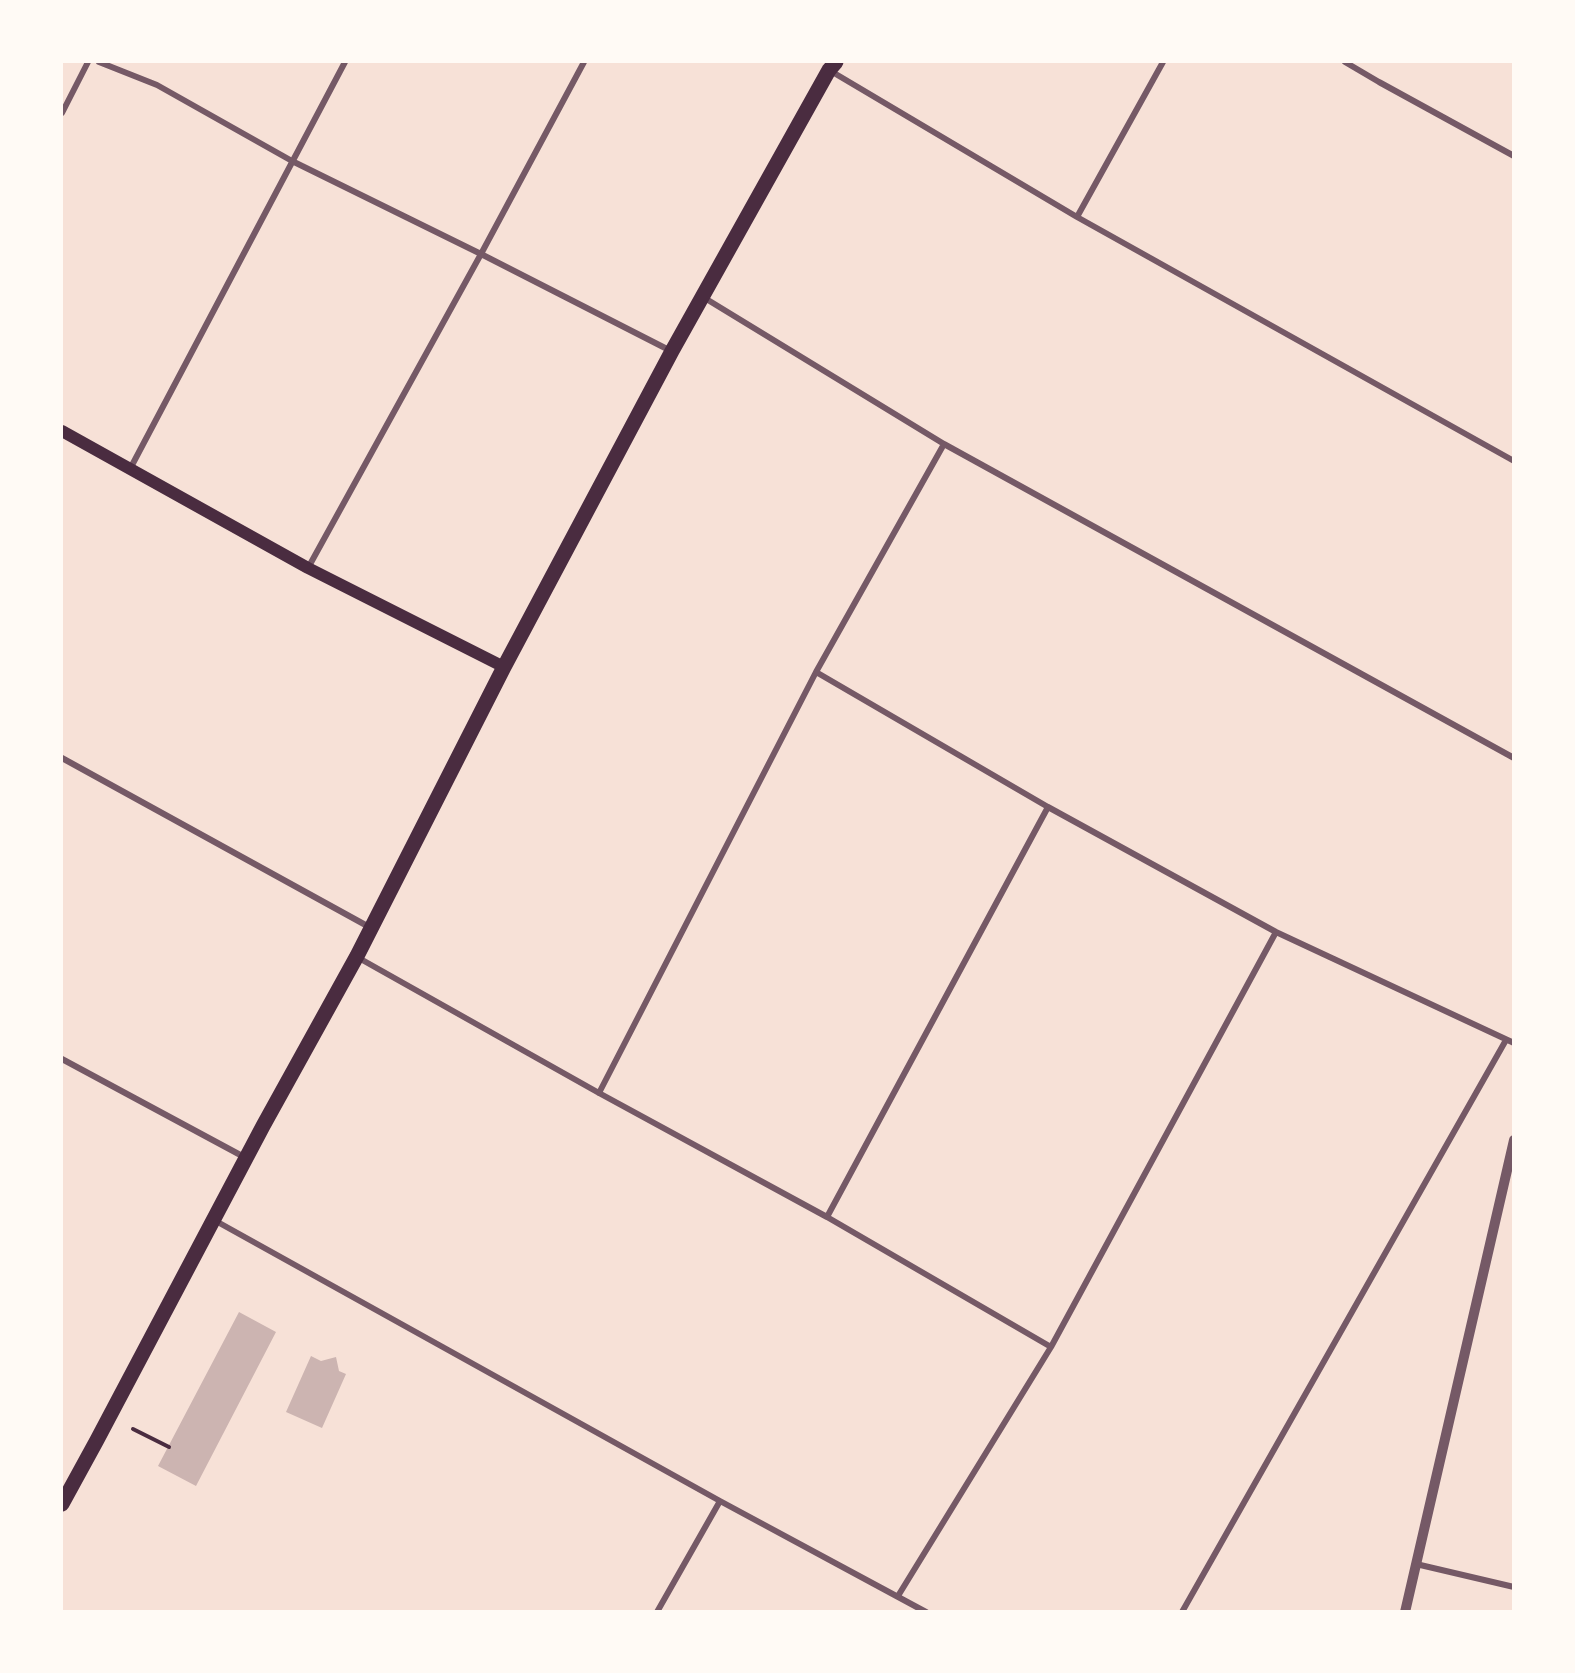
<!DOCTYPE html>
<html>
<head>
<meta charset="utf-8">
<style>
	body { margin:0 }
	#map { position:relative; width:1575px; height:1673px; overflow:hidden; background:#f7e1d7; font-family:Mulish,sans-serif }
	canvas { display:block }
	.frame { position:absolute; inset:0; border:63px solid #fffaf5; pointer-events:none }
</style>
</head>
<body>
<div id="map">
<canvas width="1575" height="1673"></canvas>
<div class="frame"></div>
</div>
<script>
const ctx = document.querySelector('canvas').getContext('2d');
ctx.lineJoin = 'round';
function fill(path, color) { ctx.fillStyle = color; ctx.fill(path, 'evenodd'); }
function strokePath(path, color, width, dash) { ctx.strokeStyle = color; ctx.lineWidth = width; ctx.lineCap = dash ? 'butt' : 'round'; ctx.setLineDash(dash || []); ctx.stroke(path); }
fill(new Path2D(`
	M 239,1312 L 276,1332 L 196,1486 L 158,1466 Z
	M 311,1356 L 321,1361 L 336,1357 L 339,1371 L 346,1374 L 322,1428 L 286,1412 Z`), '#ccb4b1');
strokePath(new Path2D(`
	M 133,1429 L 169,1447`), '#4a2c40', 4);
strokePath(new Path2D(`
	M 99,62 L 157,85 L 292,161 L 481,254 L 671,351
	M 1345,62 L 1379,82 L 1514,156
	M 829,70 L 1077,217 L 1514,461
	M 62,113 L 88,62
	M 1077,217 L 1163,62
	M 703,297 L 944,444 L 1514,758
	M 130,469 L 345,62
	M 308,568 L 481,254 L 584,62
	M 816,672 L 1048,807 L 1276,932 L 1514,1043
	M 62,758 L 371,928
	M 357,957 L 599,1093 L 827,1217 L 1051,1347
	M 62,1059 L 246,1158
	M 599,1093 L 816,672 L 944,444
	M 827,1217 L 1048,807
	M 214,1220 L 720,1501 L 926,1612
	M 1416,1564 L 1514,1587
	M 898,1596 L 1051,1347 L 1276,932
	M 657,1612 L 720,1501
	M 1182,1612 L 1506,1040`), '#755966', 6);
strokePath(new Path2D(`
	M 1405,1612 L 1514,1140`), '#755966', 10);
strokePath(new Path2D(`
	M 62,431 L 308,568 L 504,667`), '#4a2c40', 12);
strokePath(new Path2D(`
	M 62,1504 L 97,1440 L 263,1126 L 357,956 L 504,667 L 672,351 L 829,70 L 836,62`), '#4a2c40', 15);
</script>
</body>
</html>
